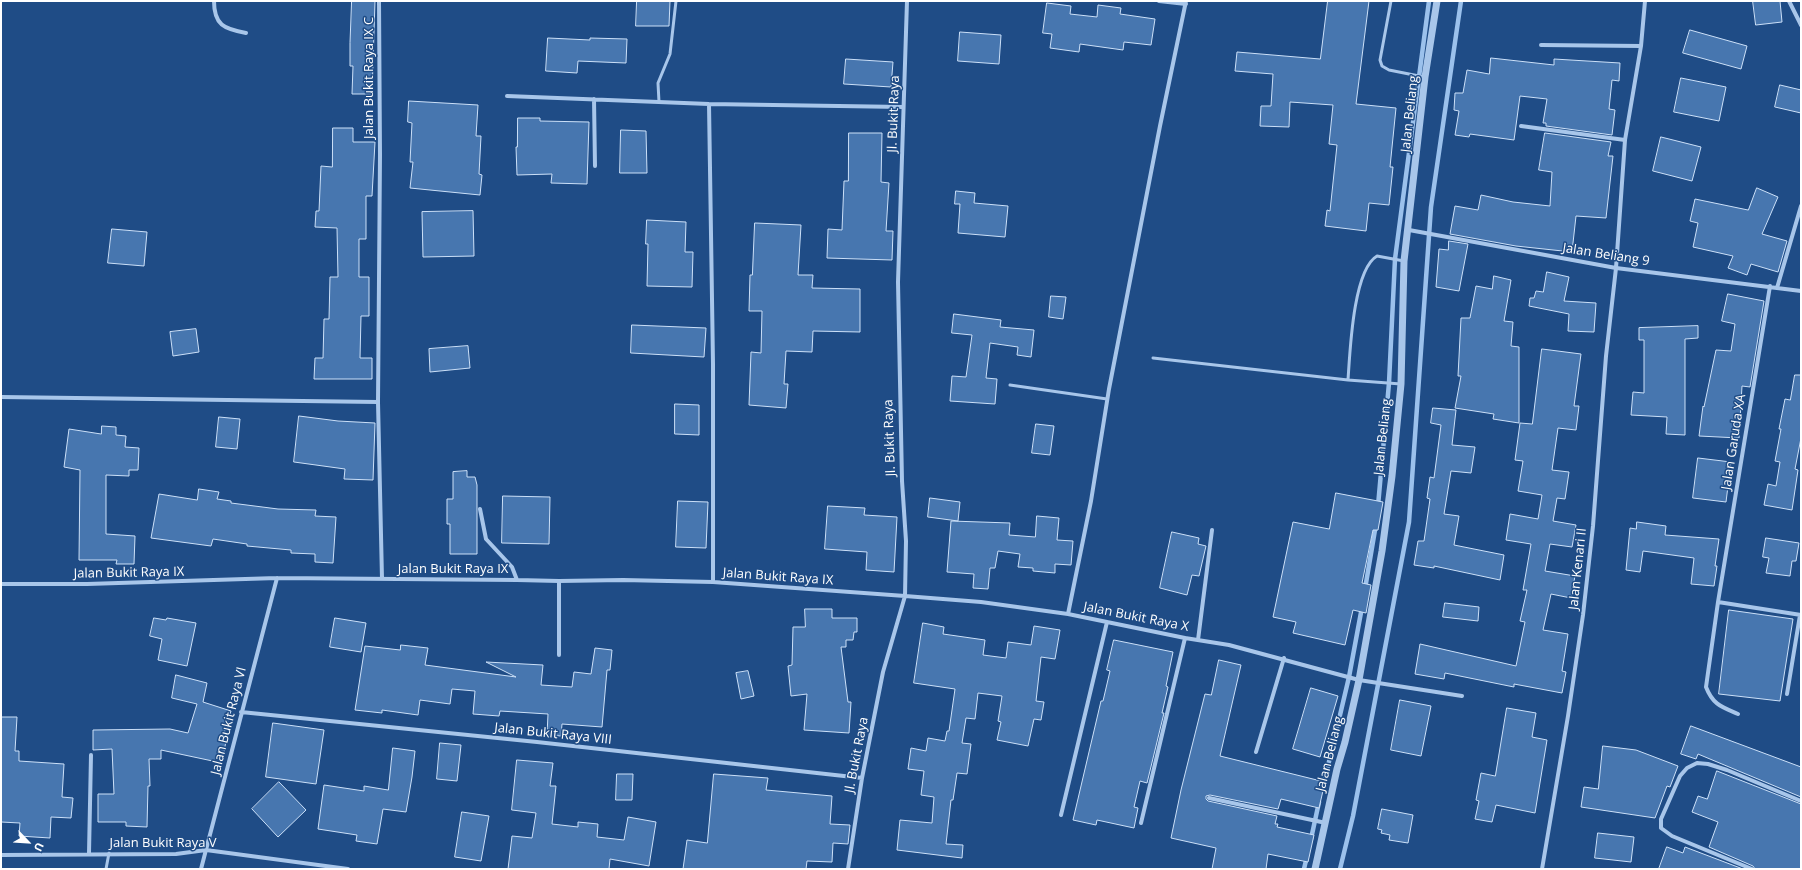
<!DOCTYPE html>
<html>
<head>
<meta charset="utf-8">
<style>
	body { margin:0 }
	#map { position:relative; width:1802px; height:870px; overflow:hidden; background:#1f4c86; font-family:"Open Sans",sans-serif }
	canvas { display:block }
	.frame { position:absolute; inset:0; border:2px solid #fff; pointer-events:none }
	.north { position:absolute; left:8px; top:822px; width:40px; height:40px; -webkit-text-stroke:3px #1f4c86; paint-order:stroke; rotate:115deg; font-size:11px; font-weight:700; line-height:16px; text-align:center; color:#fff }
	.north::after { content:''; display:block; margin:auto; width:14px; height:18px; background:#fff; clip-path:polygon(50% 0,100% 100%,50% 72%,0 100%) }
</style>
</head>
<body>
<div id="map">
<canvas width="1802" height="870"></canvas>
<div class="frame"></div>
<div class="north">U</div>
</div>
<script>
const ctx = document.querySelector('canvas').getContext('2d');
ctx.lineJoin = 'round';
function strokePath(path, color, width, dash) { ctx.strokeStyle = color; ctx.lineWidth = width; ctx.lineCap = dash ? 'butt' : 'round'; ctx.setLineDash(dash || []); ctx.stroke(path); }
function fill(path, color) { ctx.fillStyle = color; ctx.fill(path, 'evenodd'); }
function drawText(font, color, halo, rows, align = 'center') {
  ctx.font = font + ' "Open Sans",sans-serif'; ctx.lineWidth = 3; ctx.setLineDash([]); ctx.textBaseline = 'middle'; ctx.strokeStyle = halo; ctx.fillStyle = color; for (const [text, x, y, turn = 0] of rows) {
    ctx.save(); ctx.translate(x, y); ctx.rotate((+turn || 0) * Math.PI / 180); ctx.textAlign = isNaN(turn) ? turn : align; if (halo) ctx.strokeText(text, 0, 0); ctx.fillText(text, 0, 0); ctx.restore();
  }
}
strokePath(new Path2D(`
	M 1378,506 L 1389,383 L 1395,259 L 1429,1
	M 1365,589 L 1376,524
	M 1323,787 L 1349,677 L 1362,607
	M 1311,839 L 1319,802
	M 1304,869 L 1307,856
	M 1340,869 L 1353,816 L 1409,522 L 1431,207 L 1461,1`), '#9bc1ec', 4.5);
const building = new Path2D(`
	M 352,1 L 375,1 L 372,94 L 352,94 L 353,66 L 350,66 L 350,43 Z
	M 637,1 L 670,1 L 669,26 L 636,26 Z
	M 1328,1 L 1369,1 L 1356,104 L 1396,108 L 1390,167 L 1393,167 L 1389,205 L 1369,203 L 1366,231 L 1325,226 L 1327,210 L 1330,211 L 1337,145 L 1329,144 L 1333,105 L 1290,102 L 1289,127 L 1260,126 L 1261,106 L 1271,106 L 1273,74 L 1235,71 L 1237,52 L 1320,59 Z
	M 1753,1 L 1780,1 L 1782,22 L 1756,25 Z
	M 1047,3 L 1071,6 L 1070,14 L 1097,17 L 1098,5 L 1121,8 L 1120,14 L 1155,19 L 1151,45 L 1124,42 L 1123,50 L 1080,44 L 1079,52 L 1050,48 L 1052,34 L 1043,33 Z
	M 1690,30 L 1747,46 L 1741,69 L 1683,53 Z
	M 960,32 L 1001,35 L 999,64 L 958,61 Z
	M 548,38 L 590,40 L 590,38 L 627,39 L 626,63 L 578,61 L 577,73 L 546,71 Z
	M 1491,58 L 1554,65 L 1554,59 L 1620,63 L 1619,81 L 1612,80 L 1609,109 L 1615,110 L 1612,135 L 1546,126 L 1546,123 L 1543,123 L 1547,99 L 1520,96 L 1514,140 L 1470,134 L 1469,137 L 1455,135 L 1459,111 L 1454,110 L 1455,93 L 1463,93 L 1467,70 L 1489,74 Z
	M 846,59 L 893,62 L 891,87 L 844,84 Z
	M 1681,78 L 1726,87 L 1719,121 L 1674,112 Z
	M 1780,85 L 1801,90 L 1801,113 L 1775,107 Z
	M 409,101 L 478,105 L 476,136 L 481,136 L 479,174 L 482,175 L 480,195 L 410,188 L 413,162 L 410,162 L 412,123 L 408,122 Z
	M 518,118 L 540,118 L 540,121 L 589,122 L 587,184 L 551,183 L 552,174 L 517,175 L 516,147 L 517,147 Z
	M 333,128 L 353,128 L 353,142 L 375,142 L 372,196 L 366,196 L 366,239 L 359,239 L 359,277 L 369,277 L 369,316 L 361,316 L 360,358 L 372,358 L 372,379 L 314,379 L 315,358 L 323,358 L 324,319 L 329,319 L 330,277 L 338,277 L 337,228 L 315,227 L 316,211 L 319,211 L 321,166 L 332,167 Z
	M 621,130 L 646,131 L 647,173 L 620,173 Z
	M 849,133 L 882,133 L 881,182 L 889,183 L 886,231 L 893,231 L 892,260 L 827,258 L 828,229 L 842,230 L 844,181 L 848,181 Z
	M 1545,133 L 1611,142 L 1608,156 L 1613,156 L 1606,218 L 1576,216 L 1572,252 L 1516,246 L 1450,234 L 1455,206 L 1478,210 L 1481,195 L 1513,202 L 1550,206 L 1552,172 L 1539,170 Z
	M 1661,137 L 1701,147 L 1692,181 L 1653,171 Z
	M 1757,188 L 1778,197 L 1762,234 L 1787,241 L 1778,272 L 1751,264 L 1747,275 L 1728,268 L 1733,256 L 1693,247 L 1698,223 L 1690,221 L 1695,199 L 1748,210 Z
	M 956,191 L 975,193 L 974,203 L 1008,206 L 1005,237 L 958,233 L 960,204 L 955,204 Z
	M 473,211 L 474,256 L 423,257 L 422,212 Z
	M 647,220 L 686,222 L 685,252 L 693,252 L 692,287 L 647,286 L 648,244 L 646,244 Z
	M 755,223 L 801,225 L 798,275 L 813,275 L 812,288 L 860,289 L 860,332 L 813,331 L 812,352 L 786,351 L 784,384 L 788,384 L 786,408 L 749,405 L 751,352 L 761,353 L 762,311 L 749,311 L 750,275 L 752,275 Z
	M 112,229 L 147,232 L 144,266 L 108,263 Z
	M 1449,241 L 1468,244 L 1459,291 L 1436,287 L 1439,249 L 1448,250 Z
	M 1547,272 L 1569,277 L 1564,301 L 1596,303 L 1594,332 L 1568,331 L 1569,314 L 1529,306 L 1530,298 L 1534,298 L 1536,291 L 1543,292 Z
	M 1494,276 L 1511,280 L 1504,321 L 1513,322 L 1511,346 L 1519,347 L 1519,423 L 1493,419 L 1494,414 L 1455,408 L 1461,376 L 1458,376 L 1461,318 L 1470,318 L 1476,286 L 1492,289 Z
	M 1728,294 L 1764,301 L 1750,387 L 1742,386 L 1739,438 L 1699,436 L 1703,406 L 1704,407 L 1716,350 L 1731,351 L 1735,324 L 1722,321 Z
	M 1051,296 L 1066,297 L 1063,319 L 1049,317 Z
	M 954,314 L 1001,320 L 1000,327 L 1034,330 L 1031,357 L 1017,355 L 1018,347 L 990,343 L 986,378 L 997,379 L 995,404 L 950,401 L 952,376 L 966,377 L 972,335 L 952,333 Z
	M 632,325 L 706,328 L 704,357 L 631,353 Z
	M 1698,326 L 1698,338 L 1685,339 L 1685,435 L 1666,434 L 1667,417 L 1631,415 L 1633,392 L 1644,393 L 1644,340 L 1639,340 L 1639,328 Z
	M 196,329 L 199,352 L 173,356 L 170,332 Z
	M 468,346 L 470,368 L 430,372 L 429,349 Z
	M 1542,349 L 1581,354 L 1574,406 L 1579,406 L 1576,430 L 1558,428 L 1552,470 L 1569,472 L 1565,499 L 1557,498 L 1553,521 L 1576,525 L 1572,547 L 1550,544 L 1545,571 L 1575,576 L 1571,598 L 1551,594 L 1543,630 L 1568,634 L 1562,671 L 1566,672 L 1562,693 L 1514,684 L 1514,687 L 1445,673 L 1444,679 L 1415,674 L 1420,644 L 1516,666 L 1525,622 L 1520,621 L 1527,590 L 1523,590 L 1531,544 L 1506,540 L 1510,514 L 1538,519 L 1542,495 L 1518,491 L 1523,461 L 1515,460 L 1520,423 L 1532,424 Z
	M 1795,375 L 1801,375 L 1801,438 L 1795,469 L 1798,470 L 1792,510 L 1764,505 L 1768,484 L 1776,486 L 1780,462 L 1775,461 L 1781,429 L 1779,429 L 1785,399 L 1790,400 Z
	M 675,404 L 699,405 L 699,435 L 675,434 Z
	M 1433,408 L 1456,410 L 1452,445 L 1475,447 L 1471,473 L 1451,471 L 1444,514 L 1459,516 L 1454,545 L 1504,555 L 1500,580 L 1434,566 L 1434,568 L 1414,565 L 1418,541 L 1424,541 L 1430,499 L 1427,498 L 1430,477 L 1434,478 L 1441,425 L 1431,423 Z
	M 299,416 L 338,421 L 375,423 L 373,480 L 344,479 L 345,469 L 294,462 Z
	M 219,417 L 240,419 L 237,449 L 216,447 Z
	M 1036,424 L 1054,426 L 1050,455 L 1032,453 Z
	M 102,426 L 116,427 L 116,435 L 126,436 L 125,447 L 139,448 L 138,470 L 129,470 L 129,476 L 106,475 L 106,534 L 135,536 L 134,564 L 116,564 L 117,560 L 79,560 L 80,470 L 64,467 L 69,429 L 101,434 Z
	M 1698,458 L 1731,462 L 1726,502 L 1693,498 Z
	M 467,471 L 467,477 L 475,477 L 477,485 L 477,554 L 450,554 L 450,524 L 447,524 L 447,499 L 453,499 L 453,472 Z
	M 199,489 L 219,492 L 217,499 L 231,501 L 231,503 L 278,509 L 316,510 L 315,516 L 336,517 L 333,563 L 315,562 L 315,554 L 291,553 L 291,550 L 247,546 L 247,544 L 213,539 L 211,546 L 151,538 L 159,494 L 197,500 Z
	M 1336,493 L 1383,502 L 1378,530 L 1373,530 L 1362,583 L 1371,585 L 1366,613 L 1353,610 L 1345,645 L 1293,633 L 1296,622 L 1273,617 L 1293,522 L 1329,529 Z
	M 503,496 L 550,497 L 549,544 L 502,543 Z
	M 930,498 L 960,502 L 958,521 L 928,517 Z
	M 678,501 L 708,502 L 706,548 L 676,547 Z
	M 828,506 L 865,508 L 864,515 L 897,517 L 894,572 L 866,570 L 867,552 L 825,549 Z
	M 1037,516 L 1059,518 L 1057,540 L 1073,541 L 1071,565 L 1055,564 L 1055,573 L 1033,571 L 1033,568 L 1018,567 L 1020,554 L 998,551 L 995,568 L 990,568 L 988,589 L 973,588 L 974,574 L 947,572 L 951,521 L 1010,523 L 1009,535 L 1035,537 Z
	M 1637,522 L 1666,526 L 1665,535 L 1719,539 L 1715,566 L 1717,566 L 1714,586 L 1691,584 L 1694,558 L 1643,551 L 1640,572 L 1626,570 L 1630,528 L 1636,529 Z
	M 1172,532 L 1199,538 L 1198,544 L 1206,546 L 1199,576 L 1192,575 L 1187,595 L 1160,588 Z
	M 1766,538 L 1799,543 L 1796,561 L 1792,561 L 1790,576 L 1766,573 L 1769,558 L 1763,557 Z
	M 1445,603 L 1479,607 L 1478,621 L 1443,617 Z
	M 805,609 L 832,609 L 832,618 L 857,618 L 857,632 L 854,632 L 853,640 L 846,640 L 846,647 L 841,647 L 848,702 L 851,702 L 849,733 L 804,730 L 807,694 L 791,696 L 788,666 L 792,665 L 793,627 L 805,627 Z
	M 1729,610 L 1793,619 L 1780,701 L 1719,694 Z
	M 154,618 L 166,620 L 167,618 L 196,623 L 187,666 L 158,660 L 162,639 L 150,636 Z
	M 335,618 L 366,623 L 361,652 L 330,647 Z
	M 923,623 L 944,627 L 943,634 L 985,640 L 983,655 L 1006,658 L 1008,642 L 1031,645 L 1034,626 L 1060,630 L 1055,659 L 1041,657 L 1036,701 L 1044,702 L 1041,720 L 1034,719 L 1028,746 L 997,740 L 1001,722 L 998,721 L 1002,696 L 978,693 L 975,719 L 966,718 L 962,743 L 971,744 L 967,774 L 957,773 L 953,800 L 951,800 L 946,844 L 963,845 L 962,858 L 897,850 L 900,820 L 932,823 L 934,797 L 921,795 L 924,771 L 908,769 L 911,748 L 926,751 L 928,738 L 945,741 L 947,731 L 949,731 L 955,689 L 914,683 Z
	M 1114,640 L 1173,652 L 1166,686 L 1168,687 L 1162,713 L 1164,713 L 1147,783 L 1140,781 L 1134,807 L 1138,808 L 1134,828 L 1097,820 L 1096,825 L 1073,820 L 1101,701 L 1103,701 L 1110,671 L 1107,670 Z
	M 401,645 L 428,648 L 425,665 L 516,677 L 486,662 L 543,665 L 541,685 L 572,687 L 574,672 L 591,674 L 595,648 L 612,650 L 610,670 L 607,670 L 602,727 L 562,724 L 561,736 L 547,735 L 548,714 L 500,711 L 499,716 L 473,714 L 475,691 L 452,689 L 450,704 L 420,700 L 418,715 L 382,710 L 382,713 L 355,710 L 365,646 L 400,650 Z
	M 1219,660 L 1241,665 L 1220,756 L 1325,782 L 1319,808 L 1281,799 L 1278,809 L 1210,795 L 1206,796 L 1206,799 L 1208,801 L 1277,816 L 1275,824 L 1278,824 L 1277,827 L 1314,835 L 1308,862 L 1268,854 L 1266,869 L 1212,869 L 1216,848 L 1171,838 L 1181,790 L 1205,694 L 1211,695 Z
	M 748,671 L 754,696 L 741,699 L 736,673 Z
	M 176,675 L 207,683 L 203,702 L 231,711 L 222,740 L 226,741 L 222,763 L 161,750 L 161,759 L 149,759 L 150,786 L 148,786 L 147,827 L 126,826 L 126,822 L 98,822 L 98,794 L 114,794 L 112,749 L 93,750 L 93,730 L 170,729 L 188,733 L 197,704 L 172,698 Z
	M 1311,688 L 1338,696 L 1320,757 L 1293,749 Z
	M 1400,700 L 1431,706 L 1421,756 L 1391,750 Z
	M 1507,708 L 1536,713 L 1532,737 L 1547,740 L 1535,813 L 1496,805 L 1492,822 L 1475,819 L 1479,801 L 1476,800 L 1481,773 L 1495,776 Z
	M 1,717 L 17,717 L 15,751 L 19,751 L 19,761 L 64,764 L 62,797 L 73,798 L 71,818 L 51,817 L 50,838 L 19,836 L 20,823 L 1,822 Z
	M 273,723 L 324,730 L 316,784 L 266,777 Z
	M 1691,726 L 1801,767 L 1801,797 L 1698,754 L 1696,759 L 1681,754 Z
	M 440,743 L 461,745 L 457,781 L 437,779 Z
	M 1603,746 L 1636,750 L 1678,766 L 1670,787 L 1667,786 L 1655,818 L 1581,807 L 1584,787 L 1598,789 Z
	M 393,748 L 415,751 L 412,777 L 406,812 L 383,809 L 377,844 L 356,841 L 357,835 L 318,829 L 324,785 L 364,791 L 364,786 L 388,790 Z
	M 517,760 L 553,763 L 550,786 L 556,786 L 552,824 L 578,827 L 578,822 L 598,824 L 597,837 L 624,840 L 628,817 L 656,822 L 649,866 L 610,859 L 609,869 L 508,869 L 512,836 L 532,838 L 536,813 L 512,810 Z
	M 1717,771 L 1801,804 L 1801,869 L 1755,869 L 1753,866 L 1709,847 L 1718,822 L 1692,812 L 1698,796 L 1707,799 Z
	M 617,774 L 633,774 L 632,800 L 616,800 Z
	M 714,774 L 768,778 L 766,790 L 832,796 L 830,824 L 850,825 L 848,844 L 833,843 L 832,862 L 807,861 L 806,869 L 683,869 L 687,840 L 707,843 Z
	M 279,782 L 306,810 L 278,837 L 252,809 Z
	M 1382,809 L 1413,815 L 1408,843 L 1389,840 L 1390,835 L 1381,833 L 1382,830 L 1378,829 Z
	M 462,812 L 489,816 L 481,861 L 455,857 Z
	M 1598,833 L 1634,837 L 1631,862 L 1595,858 Z
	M 1667,847 L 1683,853 L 1685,847 L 1743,869 L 1659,869 Z`);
fill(building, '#4776af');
strokePath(building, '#cce0f8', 1);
strokePath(new Path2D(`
	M 1391,1 L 1380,60 L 1382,66 L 1389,70 L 1424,77
	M 659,102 L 658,83 L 670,54 L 676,1
	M 1153,358 L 1348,380
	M 1401,384 L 1348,380 C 1350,352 1353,270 1377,256 L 1404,261
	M 1010,385 L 1107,399
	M 106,869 L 109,853`), '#a8c6ea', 3);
strokePath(new Path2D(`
	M 214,1 C 214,25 224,29 246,33
	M 379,1 L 380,155 L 378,402 L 382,579
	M 1159,1 L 1186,4
	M 1789,1 L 1801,25
	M 1541,45 L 1641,46
	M 507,96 L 709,104 L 903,107
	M 594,99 L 595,166
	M 709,104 L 713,364 L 713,582
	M 1521,126 L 1625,140
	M 1409,230 L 1616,268 L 1801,291
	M 1777,288 L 1801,206
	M 1,397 L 378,402
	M 480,509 L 486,539 L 512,567 L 517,580
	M 1,584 L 87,584 L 277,578 L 517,580 L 559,581 L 623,580 L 713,582 L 905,596 L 981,602 L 1068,614 L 1185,638 L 1229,645 L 1359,680 L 1462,696
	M 1718,602 L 1770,286
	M 1068,614 L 1091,501 L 1109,389 L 1160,126 L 1186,1
	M 1198,640 L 1212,530
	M 559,655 L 559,581
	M 1787,694 L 1800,615
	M 241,712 L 537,742 L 862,778
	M 1738,714 C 1722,707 1713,705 1706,687 L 1718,602 L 1801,615
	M 1256,752 L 1284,658
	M 1209,798 L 1326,823
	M 1061,815 L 1107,622
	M 1141,823 L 1185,638
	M 89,853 L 91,755
	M 1,855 L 176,854 L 206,850 L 348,869
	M 201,869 L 277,578
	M 848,869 L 862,778 L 883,672 L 905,596 L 906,541 L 902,481 L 898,282 L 907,1
	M 1542,869 L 1568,716 L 1583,615 L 1593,526 L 1606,356 L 1616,268 L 1625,140 L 1641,46 L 1645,1
	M 1752,869 L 1672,836 L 1661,828 L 1661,819 L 1680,776 L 1687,768 L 1697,763 L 1708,764 L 1727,770 L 1801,801`), '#a8c6ea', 4);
strokePath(new Path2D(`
	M 1315,869 L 1337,769 L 1345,742 L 1359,680 L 1382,551 L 1392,476 L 1401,384 L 1404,261 L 1425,77 L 1437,1`), '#a8c6ea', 7);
drawText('13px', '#fff', '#1f4c86', [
	["Jalan Bukit Raya IX C",369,78,-90],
	["Jl. Bukit Raya",894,114,-88],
	["Jalan Beliang",1410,114,-84],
	["Jalan Beliang 9",1606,255,9],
	["Jalan Beliang",1383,437,-84],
	["Jl. Bukit Raya",890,438,-92],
	["Jalan Garuda XA",1734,442,-81],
	["Jalan Bukit Raya IX",453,569],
	["Jalan Kenari II",1578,569,-84],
	["Jalan Bukit Raya IX",129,573,-1],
	["Jalan Bukit Raya IX",778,577,4],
	["Jalan Bukit Raya X",1136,617,11],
	["Jalan Bukit Raya VI",229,721,-76],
	["Jalan Bukit Raya VIII",553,734,6],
	["Jalan Beliang",1330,754,-76],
	["Jl. Bukit Raya",857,755,-79],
	["Jalan Bukit Raya V",163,843]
]);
</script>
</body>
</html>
